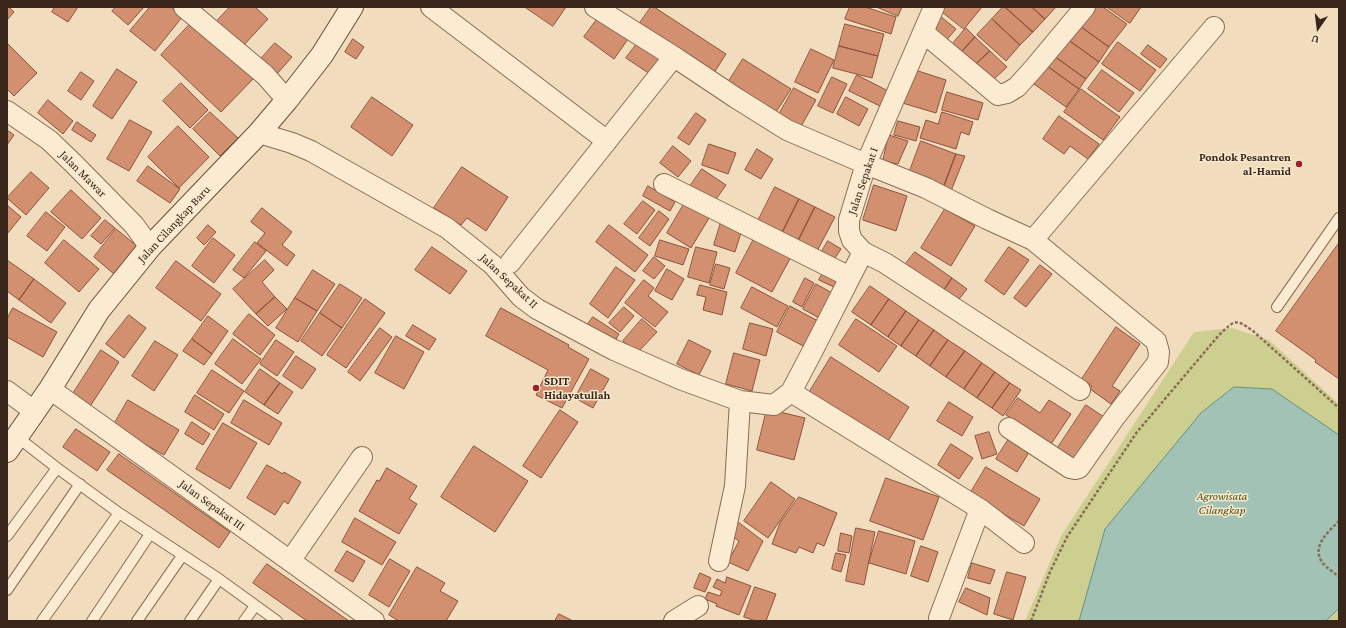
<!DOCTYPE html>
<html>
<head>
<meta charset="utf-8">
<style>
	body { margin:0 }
	#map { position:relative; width:1346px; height:628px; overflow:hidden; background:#f1ddbd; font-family:"Crimson Pro",serif }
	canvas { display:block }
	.frame { position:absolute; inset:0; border:8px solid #38261b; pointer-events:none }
	.north { position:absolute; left:1298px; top:8px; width:40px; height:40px; -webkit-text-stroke:3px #f8e8cd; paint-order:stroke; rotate:194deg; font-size:11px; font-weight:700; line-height:16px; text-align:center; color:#38261b }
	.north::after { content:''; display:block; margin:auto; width:14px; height:18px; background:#38261b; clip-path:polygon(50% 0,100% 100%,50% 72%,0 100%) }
</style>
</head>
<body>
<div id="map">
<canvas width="1346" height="628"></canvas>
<div class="frame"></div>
<div class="north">U</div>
</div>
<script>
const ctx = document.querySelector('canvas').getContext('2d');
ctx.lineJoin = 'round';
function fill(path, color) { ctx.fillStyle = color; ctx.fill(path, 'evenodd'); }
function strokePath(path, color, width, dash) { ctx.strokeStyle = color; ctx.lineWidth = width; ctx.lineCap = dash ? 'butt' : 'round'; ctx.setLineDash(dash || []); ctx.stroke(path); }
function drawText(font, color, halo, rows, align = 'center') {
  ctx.font = font + ' "Crimson Pro",serif'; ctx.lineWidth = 3; ctx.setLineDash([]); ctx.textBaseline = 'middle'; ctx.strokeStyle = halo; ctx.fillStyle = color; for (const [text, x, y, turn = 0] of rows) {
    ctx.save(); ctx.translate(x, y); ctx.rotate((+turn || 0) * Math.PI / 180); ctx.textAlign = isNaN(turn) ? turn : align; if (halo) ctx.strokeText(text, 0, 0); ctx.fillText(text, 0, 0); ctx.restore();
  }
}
fill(new Path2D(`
	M 1232,328 L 1269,340 L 1339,404 L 1339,621 L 1025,621 L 1061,536 L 1194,332 Z`), '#cdcf90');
const water = new Path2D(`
	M 1234,387 L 1272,389 L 1339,435 L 1339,608 L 1326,621 L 1079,621 L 1105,529 L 1201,413 Z`);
fill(water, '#a1c2b5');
strokePath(water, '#689082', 1);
const building = new Path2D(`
	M 7,7 L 9,7 L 14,12 L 7,20 Z
	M 55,7 L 78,7 L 68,22 L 52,12 Z
	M 116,7 L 144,7 L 128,25 L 112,11 Z
	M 150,7 L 171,7 L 183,16 L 155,51 L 130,31 Z
	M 230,7 L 255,7 L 268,19 L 243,46 L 216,22 Z
	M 525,7 L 566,7 L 553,26 Z
	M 651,7 L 654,7 L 726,54 L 712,76 L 637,27 Z
	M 850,7 L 865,7 L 896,17 L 891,34 L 845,19 Z
	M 877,7 L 902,7 L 898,16 Z
	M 936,7 L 982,7 L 964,29 Z
	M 1003,7 L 1005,7 L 1033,32 L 1020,45 L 992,19 Z
	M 1005,7 L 1032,7 L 1045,19 L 1033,32 Z
	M 1032,7 L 1056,7 L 1045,19 Z
	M 1090,7 L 1103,7 L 1127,24 L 1109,47 L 1077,24 Z
	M 1107,7 L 1141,7 L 1130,23 Z
	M 940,16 L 956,29 L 944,43 L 928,30 Z
	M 598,18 L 628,39 L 614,59 L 584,37 Z
	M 992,19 L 1020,45 L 1006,61 L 977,35 Z
	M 194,20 L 254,78 L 221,112 L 161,55 Z
	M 845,24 L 884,34 L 878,56 L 839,46 Z
	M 1077,24 L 1109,47 L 1099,62 L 1067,39 Z
	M 966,28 L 975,37 L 958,56 L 949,48 Z
	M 975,37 L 990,51 L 976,64 L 958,56 Z
	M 353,39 L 364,47 L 356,59 L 345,52 Z
	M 1067,39 L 1099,62 L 1086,79 L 1054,56 Z
	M 639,41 L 662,57 L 650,74 L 626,58 Z
	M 1118,42 L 1156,70 L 1140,91 L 1102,64 Z
	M 7,43 L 37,73 L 14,96 L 7,89 Z
	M 275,43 L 292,57 L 276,75 L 259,61 Z
	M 1148,45 L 1167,59 L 1160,68 L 1141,54 Z
	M 839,46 L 878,56 L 872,78 L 833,68 Z
	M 811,49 L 834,60 L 818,93 L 795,82 Z
	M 990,51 L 1007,67 L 993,80 L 976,64 Z
	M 1054,56 L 1086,79 L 1079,89 L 1047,66 Z
	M 743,59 L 791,89 L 776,112 L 729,81 Z
	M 1047,66 L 1079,89 L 1066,107 L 1034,84 Z
	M 909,68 L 946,80 L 936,113 L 899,102 Z
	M 117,69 L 137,82 L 112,119 L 93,106 Z
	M 1102,70 L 1134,93 L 1119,112 L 1088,89 Z
	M 81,72 L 94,81 L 81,100 L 68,91 Z
	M 857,75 L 890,92 L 882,107 L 849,91 Z
	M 832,77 L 847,84 L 833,113 L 818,106 Z
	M 181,83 L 208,110 L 190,128 L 163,101 Z
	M 794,88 L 816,100 L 800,128 L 778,116 Z
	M 1081,89 L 1120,117 L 1103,140 L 1064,112 Z
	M 947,92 L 983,103 L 978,120 L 942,110 Z
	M 372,97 L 413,125 L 392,156 L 351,127 Z
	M 846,97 L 868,109 L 859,126 L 837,114 Z
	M 48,100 L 73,121 L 63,134 L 38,113 Z
	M 210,112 L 238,138 L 220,156 L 193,129 Z
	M 942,112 L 973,122 L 969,135 L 961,132 L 956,149 L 920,138 L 926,120 L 938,124 Z
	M 696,113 L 706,120 L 689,145 L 678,138 Z
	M 1059,116 L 1099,144 L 1088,159 L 1070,146 L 1064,154 L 1043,139 Z
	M 130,120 L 152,132 L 129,171 L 107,159 Z
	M 898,121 L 920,127 L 916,141 L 894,135 Z
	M 77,122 L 96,135 L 91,142 L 72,130 Z
	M 178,126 L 209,157 L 179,188 L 148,157 Z
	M 7,130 L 14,135 L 7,145 Z
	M 889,135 L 908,141 L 898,164 L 883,161 Z
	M 921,141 L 956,154 L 943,189 L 908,176 Z
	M 709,144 L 736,153 L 728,174 L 702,165 Z
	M 673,146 L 691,161 L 678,177 L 660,163 Z
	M 757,149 L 773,159 L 761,179 L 745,170 Z
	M 956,154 L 965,156 L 951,191 L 943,189 Z
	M 148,166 L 180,189 L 170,203 L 137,181 Z
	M 462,167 L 508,197 L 486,231 L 467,218 L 461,225 L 434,208 Z
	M 702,169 L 726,185 L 712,205 L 688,189 Z
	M 31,172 L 49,188 L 26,215 L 7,198 Z
	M 874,185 L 907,196 L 896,231 L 863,220 Z
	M 648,186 L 675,202 L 670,211 L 643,196 Z
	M 775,187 L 799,199 L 781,235 L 757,223 Z
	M 71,190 L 101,218 L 82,239 L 51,212 Z
	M 687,199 L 712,213 L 691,248 L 667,233 Z
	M 799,199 L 815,207 L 797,243 L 781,235 Z
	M 643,201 L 655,210 L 637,234 L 624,224 Z
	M 7,205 L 21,217 L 7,234 Z
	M 815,207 L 835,217 L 816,253 L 797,243 Z
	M 262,208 L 292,232 L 282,245 L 295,255 L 287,266 L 257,243 L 265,233 L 251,222 Z
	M 945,209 L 975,226 L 951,266 L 921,248 Z
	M 659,211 L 669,219 L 650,246 L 639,238 Z
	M 46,212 L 65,227 L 47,251 L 27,236 Z
	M 722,219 L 743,226 L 735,252 L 714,245 Z
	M 105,220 L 115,228 L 101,244 L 91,236 Z
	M 208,225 L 216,232 L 204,245 L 197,238 Z
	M 609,225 L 648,255 L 635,272 L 596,242 Z
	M 116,229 L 137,246 L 114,274 L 94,257 Z
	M 756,235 L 792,255 L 772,292 L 736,273 Z
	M 213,238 L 235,255 L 214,283 L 192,266 Z
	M 64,240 L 99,269 L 79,292 L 45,263 Z
	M 660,240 L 689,249 L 683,265 L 655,256 Z
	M 828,241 L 841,249 L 833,261 L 821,253 Z
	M 255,242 L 266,251 L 244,278 L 233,270 Z
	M 1339,243 L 1339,379 L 1315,362 L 1316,360 L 1276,331 Z
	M 432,247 L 467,271 L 450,294 L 415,270 Z
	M 696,247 L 717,252 L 709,283 L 688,277 Z
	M 1009,247 L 1029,260 L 1004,295 L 985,281 Z
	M 915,252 L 952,278 L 942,293 L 904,266 Z
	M 654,257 L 665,266 L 654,279 L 643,271 Z
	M 7,260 L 34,279 L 19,300 L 7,291 Z
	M 265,260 L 274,270 L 262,282 L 275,297 L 256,314 L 233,289 Z
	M 176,261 L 221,294 L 201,321 L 156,288 Z
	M 716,264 L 730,268 L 724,289 L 710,285 Z
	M 1040,265 L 1052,274 L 1026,307 L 1014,298 Z
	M 616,267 L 635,280 L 608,318 L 590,304 Z
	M 667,269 L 684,279 L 672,300 L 655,291 Z
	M 825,269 L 841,277 L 836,288 L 819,280 Z
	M 313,270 L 335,284 L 317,311 L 295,298 Z
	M 805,278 L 814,283 L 802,307 L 793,302 Z
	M 952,278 L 967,289 L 956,303 L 942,293 Z
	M 34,279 L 66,303 L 51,323 L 19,300 Z
	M 644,280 L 654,288 L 648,296 L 668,312 L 655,327 L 625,303 Z
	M 340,284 L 362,298 L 342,328 L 320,313 Z
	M 816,284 L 834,294 L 821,319 L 803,309 Z
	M 700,285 L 727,292 L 722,315 L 703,310 L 706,297 L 697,295 Z
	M 870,286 L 889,299 L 871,325 L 852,312 Z
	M 752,287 L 788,306 L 777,327 L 741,308 Z
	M 275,297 L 287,309 L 268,326 L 256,314 Z
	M 295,298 L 317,311 L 298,342 L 276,328 Z
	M 365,299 L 385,313 L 346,368 L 327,355 Z
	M 889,299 L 906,311 L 888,337 L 871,325 Z
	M 790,306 L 818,321 L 805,347 L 777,332 Z
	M 624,307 L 634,316 L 620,332 L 609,323 Z
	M 13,308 L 57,332 L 43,357 L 7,337 L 7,319 Z
	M 501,308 L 569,345 L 568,347 L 589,359 L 562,408 L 536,395 L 548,370 L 486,336 Z
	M 906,311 L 919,320 L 901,346 L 888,337 Z
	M 320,313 L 342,328 L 322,356 L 301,341 Z
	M 249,314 L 275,335 L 260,355 L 233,334 Z
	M 129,315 L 146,328 L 124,358 L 106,344 Z
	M 208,316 L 228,331 L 212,354 L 192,339 Z
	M 593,317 L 619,334 L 613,344 L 586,327 Z
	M 642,319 L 657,332 L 637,353 L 623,341 Z
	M 856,319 L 897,346 L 879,372 L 839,345 Z
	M 919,320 L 934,330 L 916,356 L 901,346 Z
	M 750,323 L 773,329 L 766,356 L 743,349 Z
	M 413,325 L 436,339 L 429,350 L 406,336 Z
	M 1116,327 L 1140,344 L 1112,386 L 1120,391 L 1111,404 L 1090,389 L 1092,386 L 1082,379 Z
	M 380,328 L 392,337 L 360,381 L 348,372 Z
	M 934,330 L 948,340 L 930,366 L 916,356 Z
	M 396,336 L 424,352 L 404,389 L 375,373 Z
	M 192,339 L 212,354 L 204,365 L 183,351 Z
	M 233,339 L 261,359 L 242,384 L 215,364 Z
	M 276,340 L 294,352 L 277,376 L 260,364 Z
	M 689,340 L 711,351 L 699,375 L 677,364 Z
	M 948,340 L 965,351 L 946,377 L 930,366 Z
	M 155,341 L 178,355 L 154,391 L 132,376 Z
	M 101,350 L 119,362 L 87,411 L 69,400 Z
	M 965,351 L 982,363 L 964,389 L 946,377 Z
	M 734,353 L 760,360 L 752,391 L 726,384 Z
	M 296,356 L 316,369 L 302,389 L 283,376 Z
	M 831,357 L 909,407 L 885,446 L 807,396 Z
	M 982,363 L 995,372 L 977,398 L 964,389 Z
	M 260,369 L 280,383 L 264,405 L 245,392 Z
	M 591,369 L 609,379 L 593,408 L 575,398 Z
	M 212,370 L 244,391 L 229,413 L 197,393 Z
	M 995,372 L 1010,383 L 992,408 L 977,398 Z
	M 280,383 L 293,392 L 278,414 L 264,405 Z
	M 1010,383 L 1021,390 L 1003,416 L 992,408 Z
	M 195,395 L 224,414 L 214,430 L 185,412 Z
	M 1018,398 L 1040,413 L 1049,400 L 1071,414 L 1051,444 L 1006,415 Z
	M 128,400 L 179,430 L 164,455 L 113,426 Z
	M 244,400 L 282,423 L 269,445 L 231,423 Z
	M 949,402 L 973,417 L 962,436 L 937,421 Z
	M 1086,405 L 1107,419 L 1076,466 L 1055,452 Z
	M 767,409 L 805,418 L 794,460 L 757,450 Z
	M 560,410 L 578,422 L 541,478 L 523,466 Z
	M 192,422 L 210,434 L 203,445 L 185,434 Z
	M 223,423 L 257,443 L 230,489 L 196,469 Z
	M 76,429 L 110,452 L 97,471 L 63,447 Z
	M 989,432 L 997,454 L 982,459 L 975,436 Z
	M 1010,437 L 1031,449 L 1017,472 L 996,459 Z
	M 951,444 L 973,458 L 959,479 L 938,465 Z
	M 474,446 L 528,481 L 495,532 L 441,497 Z
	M 119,454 L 230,532 L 219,548 L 107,470 Z
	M 267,465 L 283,474 L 284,472 L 301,482 L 288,504 L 284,501 L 275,515 L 247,498 Z
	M 986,467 L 1040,499 L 1024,526 L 970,494 Z
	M 387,468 L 417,486 L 409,499 L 417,504 L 399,534 L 359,511 L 377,480 L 379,481 Z
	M 886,478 L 939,497 L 923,540 L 870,521 Z
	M 771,482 L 795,499 L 768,538 L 744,521 Z
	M 799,497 L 837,513 L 824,546 L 817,543 L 813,553 L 799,547 L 796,553 L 772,544 L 780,523 Z
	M 355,518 L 396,542 L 382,565 L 342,542 Z
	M 738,522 L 763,541 L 748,571 L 728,562 L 739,541 L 729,534 Z
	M 856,528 L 875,532 L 864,585 L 846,581 Z
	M 879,531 L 915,541 L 906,574 L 869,563 Z
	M 841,533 L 852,536 L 849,553 L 838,551 Z
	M 921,546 L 938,552 L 928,582 L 911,576 Z
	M 347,551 L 365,561 L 353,582 L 335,571 Z
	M 836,553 L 846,555 L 841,572 L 832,569 Z
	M 390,559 L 410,571 L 389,607 L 369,595 Z
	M 972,563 L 995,570 L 990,584 L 968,578 Z
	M 267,564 L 349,621 L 307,621 L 253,583 Z
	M 417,567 L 445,583 L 440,591 L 458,601 L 446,621 L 399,621 L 389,615 Z
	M 1007,572 L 1026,577 L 1013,620 L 994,614 Z
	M 700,573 L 711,578 L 705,592 L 694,588 Z
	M 727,577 L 751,586 L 739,615 L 716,606 L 717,604 L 705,599 L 708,592 L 720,596 L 722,591 L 713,587 L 717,579 L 725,583 Z
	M 755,587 L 776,594 L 766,621 L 756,621 L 744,617 Z
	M 966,588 L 990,598 L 987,615 L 959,602 Z
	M 559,614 L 573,621 L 555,621 Z`);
fill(building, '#d29070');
strokePath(building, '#8b5239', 1);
const lane = new Path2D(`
	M 1277,307 L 1339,218
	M 16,436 L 57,468 L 119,513 L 219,579 L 277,621
	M 7,536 L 57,468
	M 7,590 L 80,484
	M 42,621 L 119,513
	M 92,621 L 150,534
	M 137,621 L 182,556
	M 190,621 L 219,579
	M 244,621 L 255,606`);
const street = new Path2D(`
	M 184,7 L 265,75 L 287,100
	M 431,7 L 607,141
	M 595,7 L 676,58 L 736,98 L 787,130 L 866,164 L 926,188 L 987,219 L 1033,240 L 1214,27
	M 924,33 L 998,95 L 1007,93 L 1017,87 L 1034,68 L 1085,7
	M 7,111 L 49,140 L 73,163 L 134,225 L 150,247
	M 259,133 L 292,143 L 311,151 L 447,228 L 493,265 L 521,297 L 537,309 L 614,350 L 680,379 L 740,401 L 774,405 L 791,392 L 812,352 L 863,252 L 852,240 L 849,231 L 849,220 L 866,164 L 934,7
	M 664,184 L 850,277
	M 863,252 L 885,263 L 1080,390
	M 510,263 L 668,64
	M 50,389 L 374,621
	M 7,391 L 34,411
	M 791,392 L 980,509
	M 1009,428 L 1070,468 L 1075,469 L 1079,468 L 1115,417 L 1158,362 L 1159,352 L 1156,341 L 1033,240
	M 290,561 L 362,457
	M 719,561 L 735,486 L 740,401
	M 939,618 L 980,509 L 1024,543
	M 674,621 L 698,606`);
const secondary = new Path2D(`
	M 7,451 L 50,389 L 99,310 L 150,247 L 259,133 L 287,100 L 322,55 L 352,7`);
strokePath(lane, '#8a6c55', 12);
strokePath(street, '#8a6c55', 22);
strokePath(secondary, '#6b4d38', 24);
strokePath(new Path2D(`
	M 1339,521 C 1329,531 1311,546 1322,562 C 1326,568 1334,572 1339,577
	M 1031,621 L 1050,572 L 1067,537 L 1137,432 L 1219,335 C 1235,320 1235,318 1253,331 L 1339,408`), '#8a6c55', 2.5, [3, 2]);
strokePath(lane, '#fbebd0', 10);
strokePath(street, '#fbebd0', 20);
strokePath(secondary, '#fbebd0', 22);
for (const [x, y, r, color] of [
	[1299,164,4,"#9d212c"],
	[536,388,4,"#9d212c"]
]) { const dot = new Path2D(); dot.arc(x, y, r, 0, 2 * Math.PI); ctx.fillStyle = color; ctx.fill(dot); strokePath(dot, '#f8e8cd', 1.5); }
drawText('bold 12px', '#38261b', '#f8e8cd', [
	["Pondok Pesantren",1291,157],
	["al-Hamid",1291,171],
	["SDIT",544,381,"left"],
	["Hidayatullah",544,395,"left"]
], 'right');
drawText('12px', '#38261b', '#f8e8cd', [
	["Jalan Mawar",83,174,45],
	["Jalan Sepakat I",863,181,-71],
	["Jalan Cilangkap Baru",174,224,-47],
	["Jalan Sepakat II",509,281,43],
	["Jalan Sepakat III",212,505,36]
]);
drawText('italic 12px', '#4d5620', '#f8e8cd', [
	["Agrowisata",1222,496],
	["Cilangkap",1222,510]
]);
</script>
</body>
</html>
